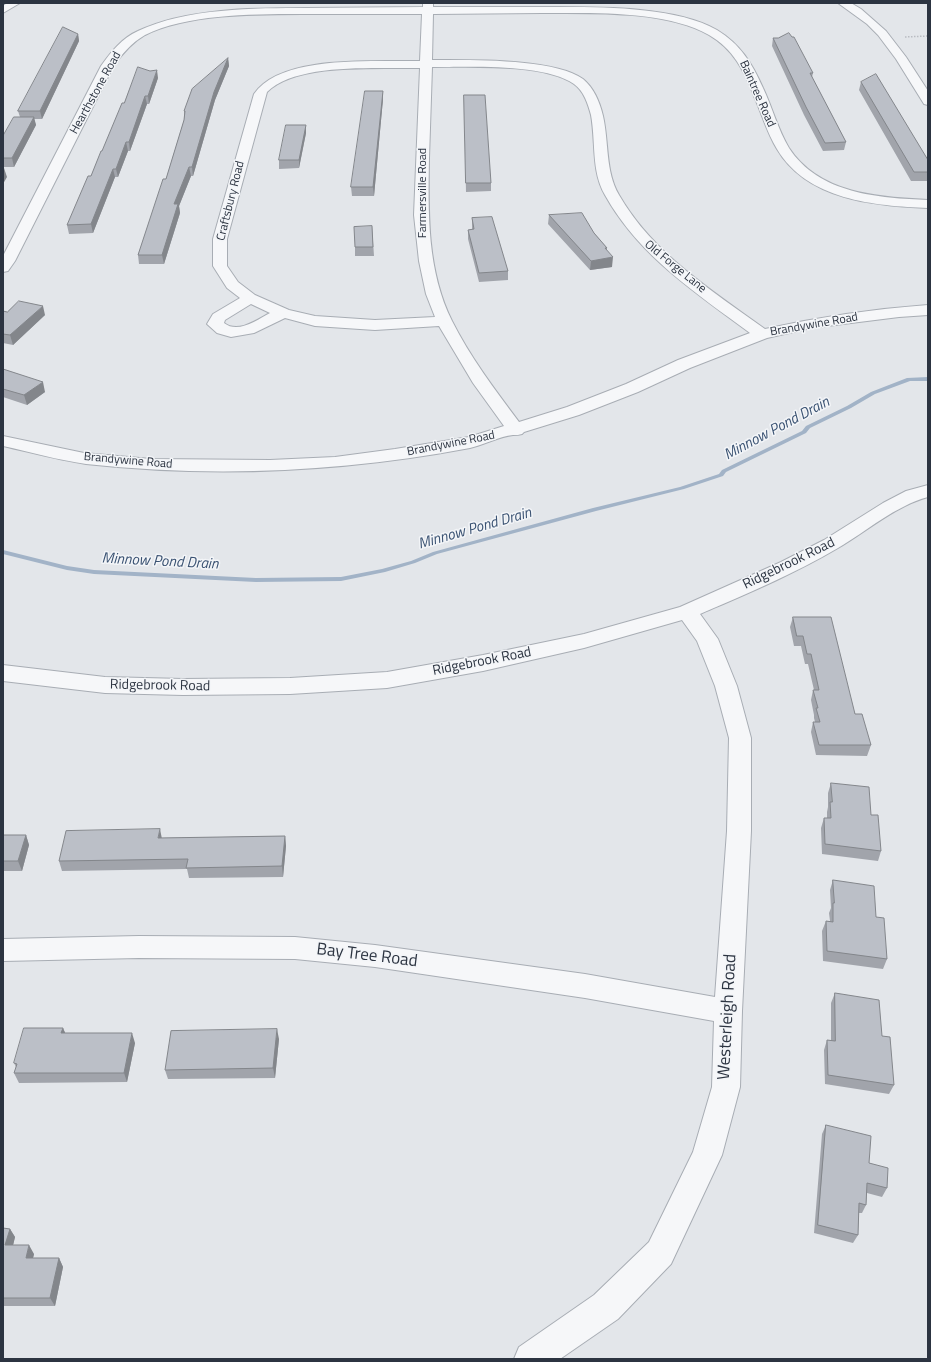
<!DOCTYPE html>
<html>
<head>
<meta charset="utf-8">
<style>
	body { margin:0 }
	#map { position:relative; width:931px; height:1362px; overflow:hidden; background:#e3e6ea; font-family:"Titillium Web",sans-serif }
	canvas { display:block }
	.frame { position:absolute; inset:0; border:4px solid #2c3441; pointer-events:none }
</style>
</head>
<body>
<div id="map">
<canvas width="931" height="1362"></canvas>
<div class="frame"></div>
</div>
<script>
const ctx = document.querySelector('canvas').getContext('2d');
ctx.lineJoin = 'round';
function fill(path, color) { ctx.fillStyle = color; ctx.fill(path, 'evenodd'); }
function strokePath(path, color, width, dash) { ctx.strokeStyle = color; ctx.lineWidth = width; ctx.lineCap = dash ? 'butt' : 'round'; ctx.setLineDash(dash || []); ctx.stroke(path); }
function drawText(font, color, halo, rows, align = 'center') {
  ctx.font = font + ' "Titillium Web",sans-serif'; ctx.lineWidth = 3; ctx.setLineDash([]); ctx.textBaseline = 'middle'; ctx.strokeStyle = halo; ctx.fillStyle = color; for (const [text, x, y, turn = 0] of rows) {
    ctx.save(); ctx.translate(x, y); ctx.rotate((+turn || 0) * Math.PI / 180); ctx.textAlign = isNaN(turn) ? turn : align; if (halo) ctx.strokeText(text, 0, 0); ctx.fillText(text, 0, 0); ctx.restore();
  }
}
fill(new Path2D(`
	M 928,377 L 928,381 L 910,381 L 875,394 L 851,408 L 810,428 L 806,433 L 726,472 L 723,476 L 684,489 L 596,511 L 437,554 L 415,563 L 385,572 L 341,581 L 256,582 L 94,574 L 67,570 L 3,554 L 3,550 L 67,566 L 94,570 L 256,578 L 341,577 L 382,569 L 411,561 L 433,552 L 593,508 L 680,487 L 719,474 L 722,470 L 802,431 L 806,426 L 847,406 L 871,392 L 907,378 Z`), '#a2b3c7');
const minor = new Path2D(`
	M 7,3 L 20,3 L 3,13 L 3,6 Z
	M 423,3 L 433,3 L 433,7 C 469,7 506,7 542,7 C 591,7 674,5 717,30 C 740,44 752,63 763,88 C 772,107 778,130 789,148 C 819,194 879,198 928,200 L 928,208 C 875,206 807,200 777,149 C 767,133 762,114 754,96 C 744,70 733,49 709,35 C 666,10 590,13 542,13 C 506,13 469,14 433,14 L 432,60 C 468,60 555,58 583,79 C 594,88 600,103 603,116 C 609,142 605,171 619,195 C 653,254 711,290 765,329 C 819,317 873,309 928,305 L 928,315 L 899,317 L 811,328 L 767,338 L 690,368 L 638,392 L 579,415 L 524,432 L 522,434 C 519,435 517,435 513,435 C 500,436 484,445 470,448 C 343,472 214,478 86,464 C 58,460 30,452 3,446 L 3,436 L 84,453 L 151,459 L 270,460 L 335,457 L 395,449 L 469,437 L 504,426 L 473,383 L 439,326 L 375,330 L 315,326 L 285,318 L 254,333 L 231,337 L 217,333 L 207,324 L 213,314 L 240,298 L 227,288 L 213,266 L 213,239 L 254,94 C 281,54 376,62 420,61 L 422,14 C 385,14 347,14 310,14 C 261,14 189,13 145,35 C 131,43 122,54 113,67 L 15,261 L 8,271 L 3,272 L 3,256 L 101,66 C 111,52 122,38 138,31 C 186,8 255,8 307,8 C 346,8 384,7 423,7 ZM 432,67 C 468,67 544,63 574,84 C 584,91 588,104 591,115 C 596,142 591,171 605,195 C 639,256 696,293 750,333 L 678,360 L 626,384 L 567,407 L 519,422 C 495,390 470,357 452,321 C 427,271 428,213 429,158 C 430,128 431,98 432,67 ZM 420,68 L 414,215 L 419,261 L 426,294 L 435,317 L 375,320 L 315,316 L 289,310 L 255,295 L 238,282 L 227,266 L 227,239 L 267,92 C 297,62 380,69 420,68 ZM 251,304 L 270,313 C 257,320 238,334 224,323 L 225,320 Z
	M 838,3 L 851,3 L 861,9 L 886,31 L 906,57 L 928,91 L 928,105 L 924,104 L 896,59 L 878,35 L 867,24 Z
	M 928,485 L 928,497 C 895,506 867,531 838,548 C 794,574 746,594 700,614 L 718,639 L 737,686 L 751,738 L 751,831 L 742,1011 L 740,1087 L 722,1155 L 671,1264 L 618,1319 L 560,1359 L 514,1359 L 519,1347 L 594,1295 L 649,1242 L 693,1152 L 712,1087 L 714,1021 L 585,998 L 375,967 L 295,959 L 139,958 L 3,961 L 3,939 L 139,936 L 295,937 L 375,945 L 585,974 L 715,997 L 727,831 L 729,738 L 715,686 L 697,641 L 682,620 L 584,648 L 483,671 L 387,688 L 290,694 L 183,695 L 105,693 L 3,681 L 3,665 L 105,677 L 183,679 L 290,678 L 387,672 L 483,655 L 584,634 L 680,607 L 781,562 L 824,540 L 883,503 L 906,491 Z`);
strokePath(minor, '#a8adb4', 2);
strokePath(new Path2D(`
	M 905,37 L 928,36`), '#b9bcc2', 1.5, [1.5, 1.5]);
fill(minor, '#f6f7f9');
fill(new Path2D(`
	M 78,34 L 79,41 L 42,119 L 34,119 L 36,125 L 14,167 L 3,167 L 3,136 L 20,117 L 18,111 Z
	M 773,38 L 813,73 L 812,77 L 846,142 L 844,150 L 823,151 L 804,115 L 772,46 Z
	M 228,58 L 229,66 L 215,100 L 193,176 L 191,176 L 179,206 L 180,213 L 164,264 L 139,264 L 138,255 L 166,179 L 184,120 L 184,111 Z
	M 158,78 L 149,104 L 147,104 L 130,151 L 128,151 L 118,177 L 115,177 L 93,233 L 69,234 L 67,225 L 91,176 L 124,103 Z
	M 861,82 L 928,160 L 928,181 L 911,181 L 859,90 Z
	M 383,91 L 383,99 L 374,196 L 352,196 L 351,187 Z
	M 464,95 L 491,183 L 491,191 L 466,192 Z
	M 306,125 L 306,133 L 299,168 L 279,169 L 279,160 Z
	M 549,215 L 594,233 L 607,248 L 607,251 L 612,267 L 590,270 L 548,224 Z
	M 472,218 L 508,271 L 508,280 L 479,282 L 468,239 L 468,230 L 472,229 Z
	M 372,226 L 374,256 L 355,256 L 355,247 Z
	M 3,311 L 7,312 L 45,315 L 13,345 L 3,343 Z
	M 3,369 L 45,392 L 27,405 L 3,397 Z
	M 793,617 L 855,714 L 871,745 L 867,756 L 816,755 L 811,732 L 813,722 L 815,722 L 814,718 L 814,715 L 811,700 L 813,690 L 814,690 L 808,664 L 805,664 L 801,646 L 794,646 L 790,627 Z
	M 831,783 L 871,815 L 881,851 L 878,861 L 822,854 L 821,828 L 824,818 L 827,818 L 827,812 L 828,807 L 828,793 Z
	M 3,835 L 26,835 L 29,845 L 22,871 L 3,871 Z
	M 285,836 L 286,846 L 283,877 L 189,878 L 187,869 L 62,871 L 59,861 L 162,838 Z
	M 833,880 L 876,917 L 887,959 L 883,969 L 823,961 L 822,931 L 826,921 L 830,921 L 829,913 L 831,908 L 830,890 Z
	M 835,993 L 882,1036 L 894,1085 L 889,1094 L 825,1084 L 824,1050 L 827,1040 L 831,1041 L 831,1003 Z
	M 63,1028 L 65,1033 L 135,1043 L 127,1082 L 19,1083 L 14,1073 L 16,1067 L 14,1063 Z
	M 279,1039 L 275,1078 L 168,1079 L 165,1070 Z
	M 826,1125 L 869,1163 L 887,1188 L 882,1197 L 867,1193 L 866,1205 L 862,1213 L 859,1213 L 858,1235 L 853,1243 L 814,1233 L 822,1134 Z
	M 3,1228 L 10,1229 L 15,1237 L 13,1245 L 34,1254 L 33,1258 L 59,1258 L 63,1267 L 55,1306 L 3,1306 Z`), '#a1a4ab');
fill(new Path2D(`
	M 78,34 L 79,41 L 42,119 L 40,111 Z
	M 228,58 L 229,66 L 215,100 L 193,176 L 192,167 L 214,92 Z
	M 157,70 L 158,78 L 149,104 L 148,96 Z
	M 383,91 L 383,99 L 374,196 L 373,187 Z
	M 145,96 L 147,104 L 130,151 L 129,142 Z
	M 34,117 L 36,125 L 14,167 L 12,158 Z
	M 306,125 L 306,133 L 299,168 L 299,160 Z
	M 126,142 L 128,151 L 118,177 L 116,169 Z
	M 189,167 L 191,176 L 179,206 L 180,213 L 164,264 L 162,255 L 174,204 Z
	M 4,168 L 7,177 L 3,184 L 3,171 Z
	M 113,169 L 115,177 L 93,233 L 91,224 Z
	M 613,257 L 612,267 L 590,270 L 591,261 Z
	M 43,306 L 45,315 L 13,345 L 10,335 Z
	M 43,382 L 45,392 L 27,405 L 24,395 Z
	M 160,829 L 162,839 L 158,838 Z
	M 26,835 L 29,845 L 22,871 L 18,861 Z
	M 285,836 L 286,846 L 283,877 L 282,866 Z
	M 63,1028 L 67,1037 L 61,1033 Z
	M 277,1029 L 279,1039 L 275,1078 L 273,1068 Z
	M 132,1033 L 135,1043 L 127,1082 L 124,1073 Z
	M 10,1229 L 15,1237 L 11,1254 L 5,1245 Z
	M 29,1245 L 34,1254 L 31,1266 L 26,1258 Z
	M 59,1258 L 63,1267 L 55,1306 L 50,1298 Z`), '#83868b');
const building = new Path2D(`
	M 63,27 L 78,34 L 40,111 L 18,111 Z
	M 789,33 L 792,37 L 794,37 L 813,73 L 810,73 L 846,142 L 825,143 L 806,107 L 773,38 L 778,38 Z
	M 228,58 L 214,92 L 192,167 L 189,167 L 174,204 L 178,204 L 162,255 L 138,255 L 163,179 L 166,179 L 184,120 L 185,111 L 184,111 L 192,89 Z
	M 138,67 L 150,71 L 157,70 L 148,96 L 145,96 L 129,142 L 126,142 L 116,169 L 113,169 L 91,224 L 67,225 L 88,176 L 91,176 L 101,151 L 102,151 L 122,103 L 124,103 Z
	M 876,74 L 928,160 L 928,172 L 914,172 L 861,82 Z
	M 365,91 L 383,91 L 373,187 L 351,187 Z
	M 464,95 L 485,95 L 491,183 L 466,183 Z
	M 14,117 L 34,117 L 12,158 L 3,158 L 3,136 Z
	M 286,125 L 306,125 L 299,160 L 279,160 Z
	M 582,213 L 594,233 L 607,248 L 605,248 L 613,257 L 591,261 L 549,215 Z
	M 492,217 L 508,271 L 479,273 L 468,230 L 474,229 L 472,218 Z
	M 372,226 L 373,247 L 355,247 L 354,227 Z
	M 19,301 L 43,306 L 10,335 L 3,334 L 3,311 L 7,312 Z
	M 3,369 L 43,382 L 24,395 L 3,389 Z
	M 793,617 L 831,617 L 855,714 L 862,714 L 871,745 L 819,745 L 813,722 L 820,722 L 816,708 L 818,708 L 813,690 L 819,690 L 811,654 L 807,654 L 803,636 L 797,636 Z
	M 831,783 L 869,787 L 871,815 L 878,815 L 881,851 L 825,844 L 824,818 L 831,818 L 830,802 L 832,802 Z
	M 160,829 L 158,838 L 285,836 L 282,866 L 186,868 L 188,859 L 59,861 L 66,831 Z
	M 3,835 L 26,835 L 18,861 L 3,861 Z
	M 833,880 L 874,886 L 876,917 L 884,918 L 887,959 L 827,951 L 826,921 L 833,922 L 833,903 L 834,903 Z
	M 835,993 L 879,1000 L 882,1036 L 890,1037 L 894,1085 L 828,1075 L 827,1040 L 835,1041 Z
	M 24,1028 L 63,1028 L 61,1033 L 132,1033 L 124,1073 L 14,1073 L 17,1064 L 14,1063 Z
	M 277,1029 L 273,1068 L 165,1070 L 171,1031 Z
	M 826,1125 L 871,1136 L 869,1163 L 888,1168 L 887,1188 L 867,1183 L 866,1205 L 859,1203 L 858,1235 L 818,1225 Z
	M 3,1228 L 10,1229 L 5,1245 L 29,1245 L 26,1258 L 59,1258 L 50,1298 L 3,1298 Z`);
fill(building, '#bbbfc7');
strokePath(building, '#83868b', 1);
drawText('12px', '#2c3441', '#f3f5f8', [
	["Hearthstone Road",96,93,-61],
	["Baintree Road",757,94,66],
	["Farmersville Road",423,193,-90],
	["Craftsbury Road",231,201,-76],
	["Old Forge Lane",675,267,39],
	["Brandywine Road",814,325,-10],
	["Brandywine Road",451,444,-11],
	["Brandywine Road",128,461,5]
]);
drawText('14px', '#2c3441', '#f3f5f8', [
	["Ridgebrook Road",789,564,-26],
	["Ridgebrook Road",482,662,-11],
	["Ridgebrook Road",160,686,1]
]);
drawText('italic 15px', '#3a5272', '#f3f5f8', [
	["Minnow Pond Drain",777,429,-28],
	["Minnow Pond Drain",475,529,-16],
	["Minnow Pond Drain",160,562,3]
]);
drawText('17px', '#2c3441', '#f3f5f8', [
	["Bay Tree Road",367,956,7],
	["Westerleigh Road",728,1017,-87]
]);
</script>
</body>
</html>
